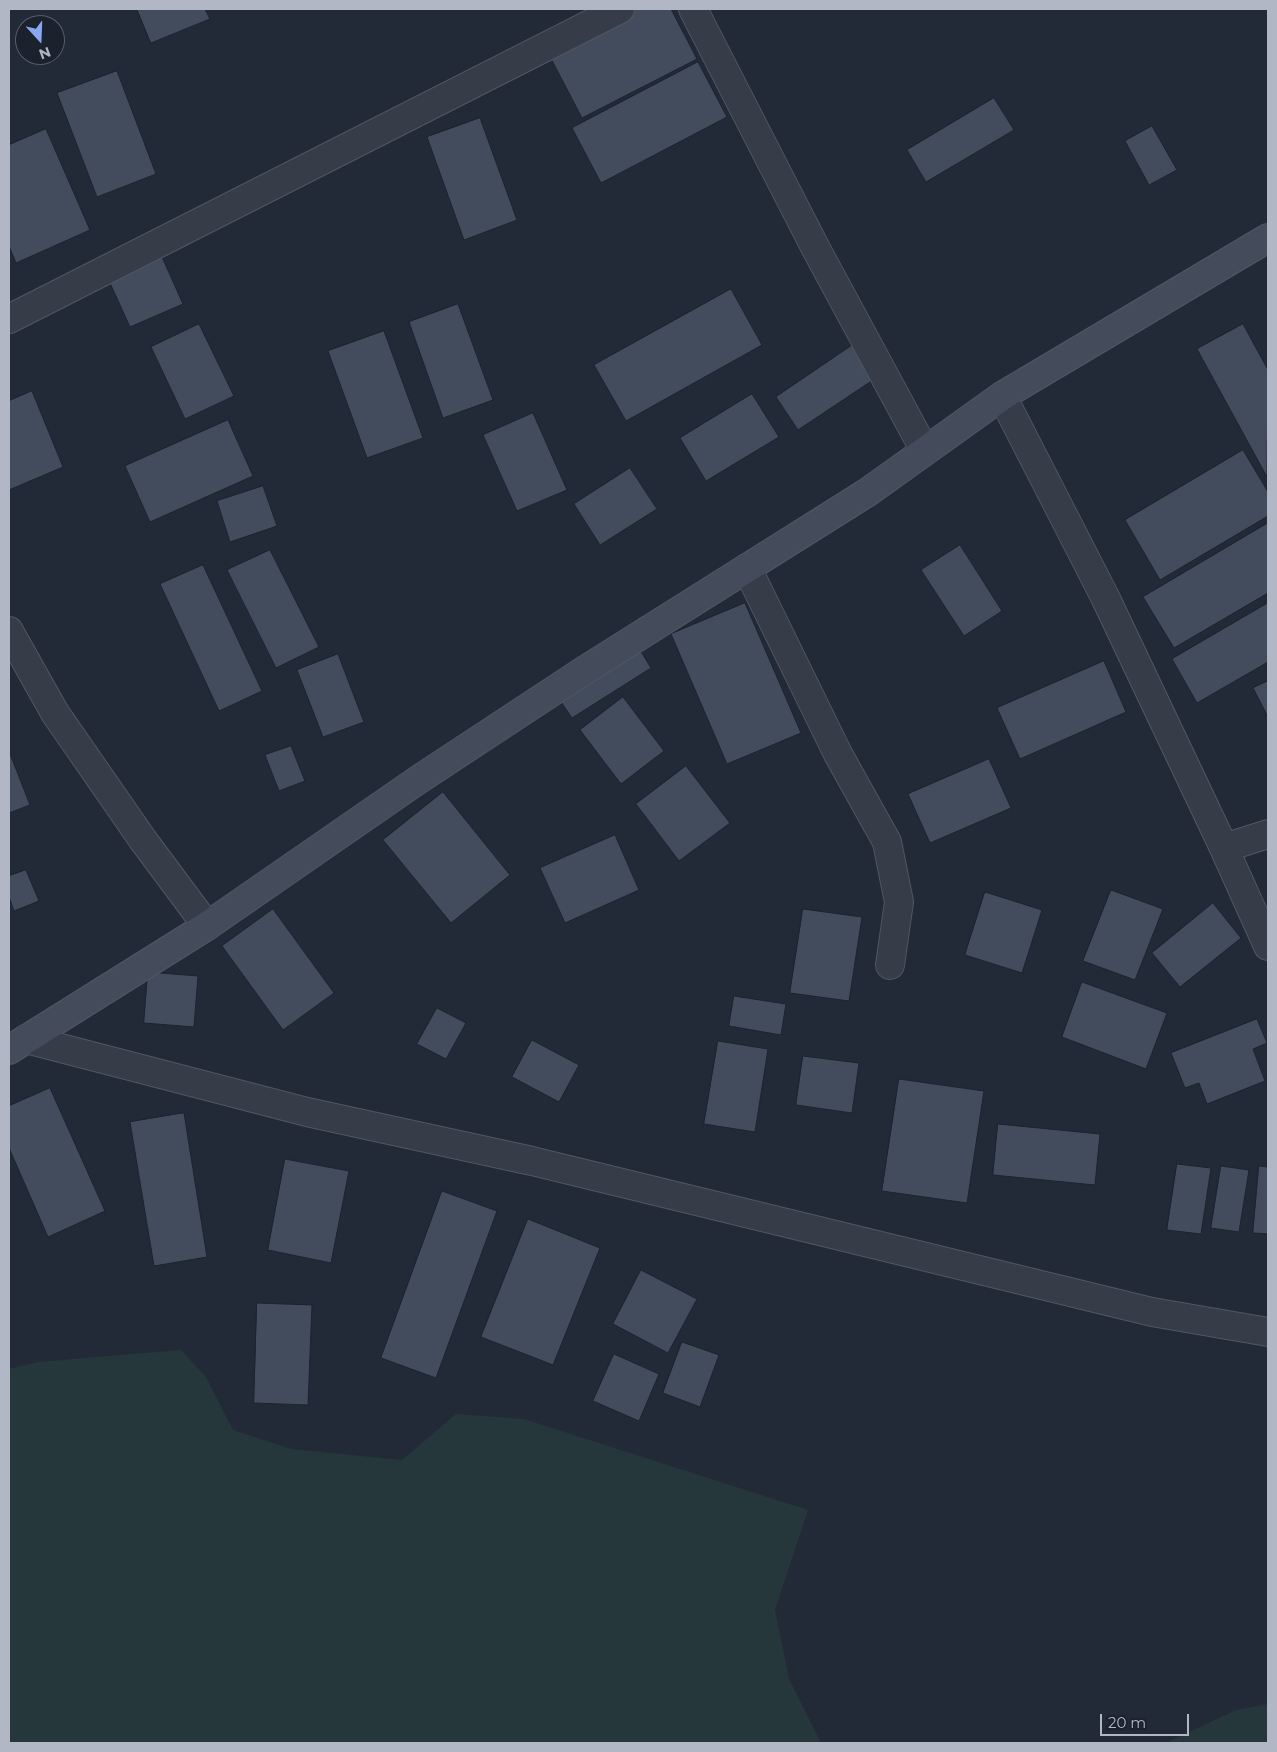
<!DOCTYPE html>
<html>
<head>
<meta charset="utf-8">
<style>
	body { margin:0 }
	#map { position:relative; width:1277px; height:1752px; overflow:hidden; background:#222a38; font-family:Montserrat,sans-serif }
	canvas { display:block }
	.frame { position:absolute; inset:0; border:10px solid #b1b7c5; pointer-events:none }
	.north { position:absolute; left:15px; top:15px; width:50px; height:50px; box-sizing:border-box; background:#1b212d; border:1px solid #575d6a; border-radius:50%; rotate:160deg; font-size:14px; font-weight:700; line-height:20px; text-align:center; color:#b1b7c5 }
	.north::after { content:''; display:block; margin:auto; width:18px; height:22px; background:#88a8f2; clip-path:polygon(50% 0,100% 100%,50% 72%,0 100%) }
	.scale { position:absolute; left:1100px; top:1714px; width:89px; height:22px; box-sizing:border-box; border:2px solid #b1b7c5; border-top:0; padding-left:6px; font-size:15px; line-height:18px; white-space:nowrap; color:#b1b7c5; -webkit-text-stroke:4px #1b212d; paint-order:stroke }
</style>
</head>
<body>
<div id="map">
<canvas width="1277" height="1752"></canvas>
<div class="frame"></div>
<div class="north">N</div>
<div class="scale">20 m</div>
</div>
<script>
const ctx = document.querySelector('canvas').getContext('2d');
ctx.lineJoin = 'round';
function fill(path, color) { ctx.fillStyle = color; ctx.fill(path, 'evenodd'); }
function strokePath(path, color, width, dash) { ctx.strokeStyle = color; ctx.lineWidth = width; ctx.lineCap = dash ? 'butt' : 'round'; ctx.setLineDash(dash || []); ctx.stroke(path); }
fill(new Path2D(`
	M 181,1350 L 206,1377 L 233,1430 L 291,1449 L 402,1460 L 456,1414 L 524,1419 L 808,1510 L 775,1610 L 789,1679 L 821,1743 L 9,1743 L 9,1369 L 38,1362 Z
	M 1268,1704 L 1268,1743 L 1166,1743 L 1236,1710 Z`), '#25373a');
const building = new Path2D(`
	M 137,9 L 205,9 L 210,19 L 151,43 Z
	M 628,9 L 671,9 L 697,59 L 582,118 L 547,51 Z
	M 698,62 L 727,117 L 601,183 L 572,128 Z
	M 117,71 L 156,174 L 97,197 L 57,93 Z
	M 994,98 L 1014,130 L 926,182 L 907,150 Z
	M 480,118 L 517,220 L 464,240 L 427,137 Z
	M 1152,126 L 1177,170 L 1149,185 L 1125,141 Z
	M 46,129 L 90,230 L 16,263 L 9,246 L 9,145 Z
	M 158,248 L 183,304 L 130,327 L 105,272 Z
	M 731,289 L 762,345 L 626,421 L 594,365 Z
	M 458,304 L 493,400 L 443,418 L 409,322 Z
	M 199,324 L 234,396 L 185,419 L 151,347 Z
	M 1243,324 L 1268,370 L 1267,477 L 1197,349 Z
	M 384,331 L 423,438 L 367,458 L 328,351 Z
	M 854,344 L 876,378 L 798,430 L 776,397 Z
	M 32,391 L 63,467 L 9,490 L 9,401 Z
	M 752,394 L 779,437 L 706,481 L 680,438 Z
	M 533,413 L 567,490 L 517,511 L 483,435 Z
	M 228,420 L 253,476 L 150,522 L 125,466 Z
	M 1243,450 L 1268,492 L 1268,516 L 1160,580 L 1125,520 Z
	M 630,468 L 657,509 L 600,545 L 574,504 Z
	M 263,486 L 277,526 L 230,542 L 217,501 Z
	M 1268,523 L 1268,593 L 1174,648 L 1143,597 Z
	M 960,545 L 1002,611 L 964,636 L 921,570 Z
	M 270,550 L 319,647 L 276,668 L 227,570 Z
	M 203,565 L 262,691 L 219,711 L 160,584 Z
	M 745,603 L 801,733 L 727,764 L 671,634 Z
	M 1268,603 L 1268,662 L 1197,703 L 1172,659 Z
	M 639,648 L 651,668 L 572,718 L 559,699 Z
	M 338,654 L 364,722 L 323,737 L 297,670 Z
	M 1104,661 L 1126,712 L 1020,759 L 997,708 Z
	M 1268,681 L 1268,717 L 1253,688 Z
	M 623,697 L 664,751 L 621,784 L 580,730 Z
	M 291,746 L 305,781 L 279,791 L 265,755 Z
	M 9,751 L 30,805 L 9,813 Z
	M 989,759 L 1011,808 L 930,843 L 908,794 Z
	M 686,766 L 730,823 L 679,861 L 636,804 Z
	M 443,792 L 510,875 L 451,923 L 383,840 Z
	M 615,835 L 639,890 L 565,923 L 540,868 Z
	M 26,870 L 39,901 L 14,911 L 9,897 L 9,876 Z
	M 1111,890 L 1163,909 L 1135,980 L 1083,961 Z
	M 985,892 L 1042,910 L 1022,973 L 965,955 Z
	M 1213,903 L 1241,938 L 1180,987 L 1152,953 Z
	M 273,909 L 334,993 L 283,1030 L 222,946 Z
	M 803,909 L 862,917 L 849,1001 L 790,993 Z
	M 148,972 L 198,976 L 194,1027 L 144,1023 Z
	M 1082,982 L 1167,1013 L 1146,1069 L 1062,1037 Z
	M 734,996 L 786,1004 L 781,1035 L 729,1026 Z
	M 437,1008 L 466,1023 L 446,1059 L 417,1044 Z
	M 1257,1019 L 1267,1043 L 1253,1049 L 1265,1081 L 1207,1104 L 1199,1083 L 1185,1088 L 1171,1053 Z
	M 532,1040 L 579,1065 L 559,1102 L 512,1077 Z
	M 718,1041 L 768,1049 L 755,1132 L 704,1124 Z
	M 803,1056 L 859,1063 L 852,1113 L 796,1105 Z
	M 899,1079 L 984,1091 L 967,1203 L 882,1191 Z
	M 50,1088 L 105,1211 L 48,1237 L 9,1148 L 9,1106 Z
	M 184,1113 L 207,1257 L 154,1266 L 130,1122 Z
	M 998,1124 L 1100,1134 L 1095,1185 L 993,1175 Z
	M 285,1159 L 349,1171 L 331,1263 L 268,1250 Z
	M 1177,1164 L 1211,1168 L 1201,1234 L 1167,1230 Z
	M 1221,1166 L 1249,1170 L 1239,1232 L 1211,1228 Z
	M 1259,1166 L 1268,1167 L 1268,1234 L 1253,1233 Z
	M 442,1191 L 497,1211 L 436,1378 L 381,1358 Z
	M 528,1219 L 600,1248 L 553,1365 L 481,1337 Z
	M 641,1270 L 697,1299 L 668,1353 L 613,1324 Z
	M 257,1303 L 312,1305 L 308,1405 L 254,1403 Z
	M 682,1342 L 719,1355 L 700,1407 L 663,1393 Z
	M 614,1354 L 659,1374 L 639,1421 L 593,1401 Z`);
fill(building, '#434c5d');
strokePath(building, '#1d232f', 1);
const street = new Path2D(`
	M 693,9 L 815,247 L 925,451
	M 9,319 L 620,9
	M 1002,396 L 1105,597 L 1224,848 L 1268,946
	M 747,568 L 838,754 L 887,842 L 899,902 L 890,965
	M 9,631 L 55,713 L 143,840 L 207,926
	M 1224,848 L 1268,834
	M 26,1039 L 307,1112 L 532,1161 L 1152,1312 L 1268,1332`);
const secondary = new Path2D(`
	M 9,1050 L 207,926 L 418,780 L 585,670 L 868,492 L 1002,396 L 1268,238`);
strokePath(street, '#515763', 30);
strokePath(secondary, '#515763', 30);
strokePath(street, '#363c48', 28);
strokePath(secondary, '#444b5b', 28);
</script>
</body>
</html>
